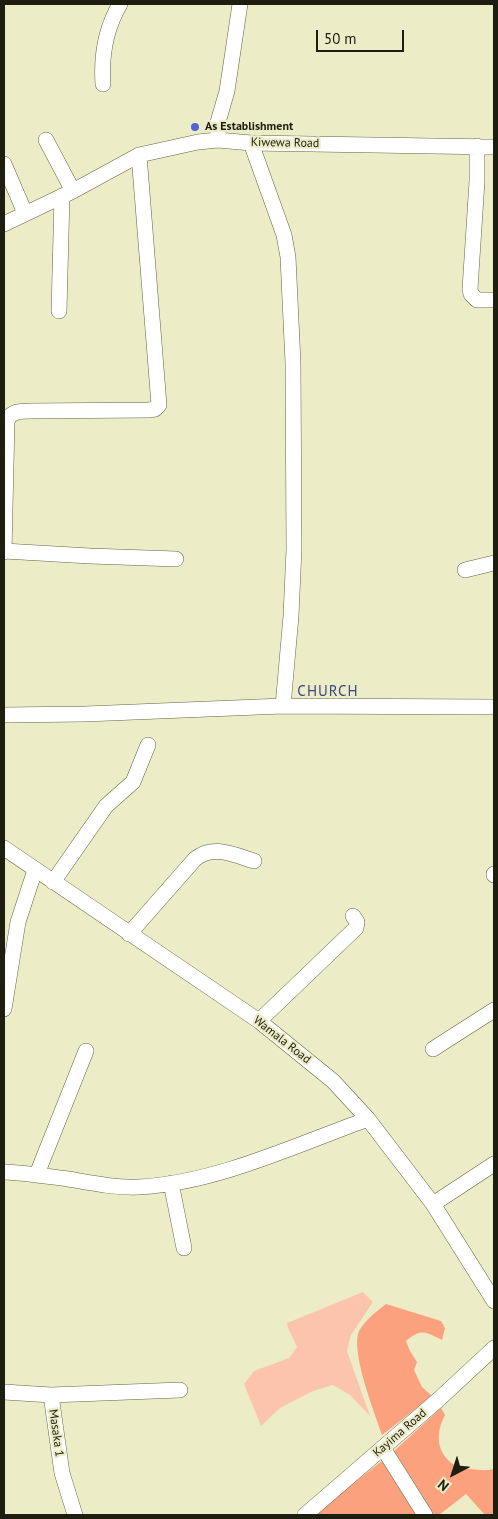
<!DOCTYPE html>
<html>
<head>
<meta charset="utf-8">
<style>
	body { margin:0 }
	#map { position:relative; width:498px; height:1519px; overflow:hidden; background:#ecedc7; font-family:"PT Sans",sans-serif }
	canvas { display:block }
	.frame { position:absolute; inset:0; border:5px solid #1d1d10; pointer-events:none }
	.north { position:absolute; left:428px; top:1449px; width:50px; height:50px; -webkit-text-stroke:4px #ecedc7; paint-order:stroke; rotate:220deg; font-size:14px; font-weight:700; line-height:20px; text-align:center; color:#1d1d10 }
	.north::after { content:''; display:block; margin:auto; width:18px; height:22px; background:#1d1d10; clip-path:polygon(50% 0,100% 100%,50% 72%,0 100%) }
	.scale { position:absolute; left:316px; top:30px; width:88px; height:22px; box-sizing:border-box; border:2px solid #1d1d10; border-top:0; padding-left:6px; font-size:15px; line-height:18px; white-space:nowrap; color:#1d1d10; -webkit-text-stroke:4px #ecedc7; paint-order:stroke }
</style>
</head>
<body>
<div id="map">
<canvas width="498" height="1519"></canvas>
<div class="frame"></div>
<div class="north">N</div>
<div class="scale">50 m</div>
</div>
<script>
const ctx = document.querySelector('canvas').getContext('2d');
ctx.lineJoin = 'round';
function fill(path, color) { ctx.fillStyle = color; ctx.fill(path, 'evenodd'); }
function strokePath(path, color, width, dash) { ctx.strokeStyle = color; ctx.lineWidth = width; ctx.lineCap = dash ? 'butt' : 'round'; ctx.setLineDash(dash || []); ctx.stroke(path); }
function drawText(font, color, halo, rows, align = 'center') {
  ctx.font = font + ' "PT Sans",sans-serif'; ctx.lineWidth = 4.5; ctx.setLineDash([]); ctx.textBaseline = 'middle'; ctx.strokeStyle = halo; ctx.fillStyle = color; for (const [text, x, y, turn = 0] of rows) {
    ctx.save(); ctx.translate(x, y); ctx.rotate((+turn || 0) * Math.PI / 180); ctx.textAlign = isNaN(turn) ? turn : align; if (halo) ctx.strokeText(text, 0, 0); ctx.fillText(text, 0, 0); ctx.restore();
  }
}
fill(new Path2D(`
	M 363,1292 L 373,1302 L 351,1335 L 347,1351 L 370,1416 L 350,1395 L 333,1385 L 313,1391 L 280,1408 L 261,1426 L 244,1384 L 254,1371 L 289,1358 L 297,1347 L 288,1328 L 287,1323 Z`), '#fdc4ad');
fill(new Path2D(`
	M 386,1304 L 441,1321 L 445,1328 L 442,1340 C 425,1332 422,1328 406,1341 L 410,1351 L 417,1362 L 414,1370 L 422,1387 L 432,1396 L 382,1435 C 375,1414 350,1351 359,1331 C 365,1320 377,1311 386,1304 Z
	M 441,1408 L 445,1415 C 435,1434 436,1454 456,1466 C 460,1468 467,1468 471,1469 C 480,1470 486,1471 494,1469 L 494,1515 L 485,1515 L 466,1494 L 439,1515 L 434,1515 L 394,1451 Z
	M 382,1461 L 417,1515 L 316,1515 L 314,1514 Z`), '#fca17d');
const minor = new Path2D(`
	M 103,84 C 101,56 106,28 120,4
	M 46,140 L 73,191
	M 218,140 L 218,122 L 227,91 L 240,4
	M 251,143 L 284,235 L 288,257 L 293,363 L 294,549 L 291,616 L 283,706
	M 477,146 L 477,181 L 470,289 L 471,294 L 477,300 L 494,300
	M 4,164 L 25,213
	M 4,224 L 73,191 L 139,155 L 198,142 L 218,140 L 251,143 L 494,147
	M 59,311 L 62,196
	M 4,551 L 90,556 L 176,559
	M 4,552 L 7,421 C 11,411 20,411 30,411 L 149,410 L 155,409 L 159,405 L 139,155
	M 465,570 L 494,563
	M 4,715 L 85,714 L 283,706 L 494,707
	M 4,848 L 259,1021 L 333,1081 L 368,1119 L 433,1204 L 494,1301
	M 494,875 L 494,874
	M 53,882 L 106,806 L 133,782 L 148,745
	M 129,934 L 195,859 C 213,844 234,855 254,861
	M 4,1009 L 18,922 L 35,870
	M 259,1021 L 356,928 L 357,922 L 353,916
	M 433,1049 L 494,1010
	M 4,1172 C 25,1173 46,1176 68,1179 C 91,1183 115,1188 139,1187 C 216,1183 296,1145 368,1119
	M 37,1174 L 86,1051
	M 171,1183 L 184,1248
	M 433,1204 L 494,1164
	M 4,1392 L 51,1395 L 62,1473 L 75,1515
	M 51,1395 L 180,1390
	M 383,1448 L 425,1515
	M 305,1515 L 438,1400 L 494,1348`);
strokePath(minor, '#636443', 16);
strokePath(minor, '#fff', 15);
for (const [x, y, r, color] of [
	[195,127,5,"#5462d8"]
]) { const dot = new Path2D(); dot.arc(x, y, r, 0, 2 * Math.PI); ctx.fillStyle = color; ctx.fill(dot); strokePath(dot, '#ecedc7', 2); }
drawText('bold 12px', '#1d1d10', '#ecedc7', [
	["As Establishment",205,127]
], 'left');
drawText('12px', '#1d1d10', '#ecedc7', [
	["Kiwewa Road",285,143,1],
	["Wamala Road",282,1040,38],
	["Masaka 1",56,1433,82],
	["Kayima Road",400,1433,-41]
]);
ctx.letterSpacing = '1px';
drawText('15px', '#3c4682', '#ecedc7', [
	["CHURCH",328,692]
]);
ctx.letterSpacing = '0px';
</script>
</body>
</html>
